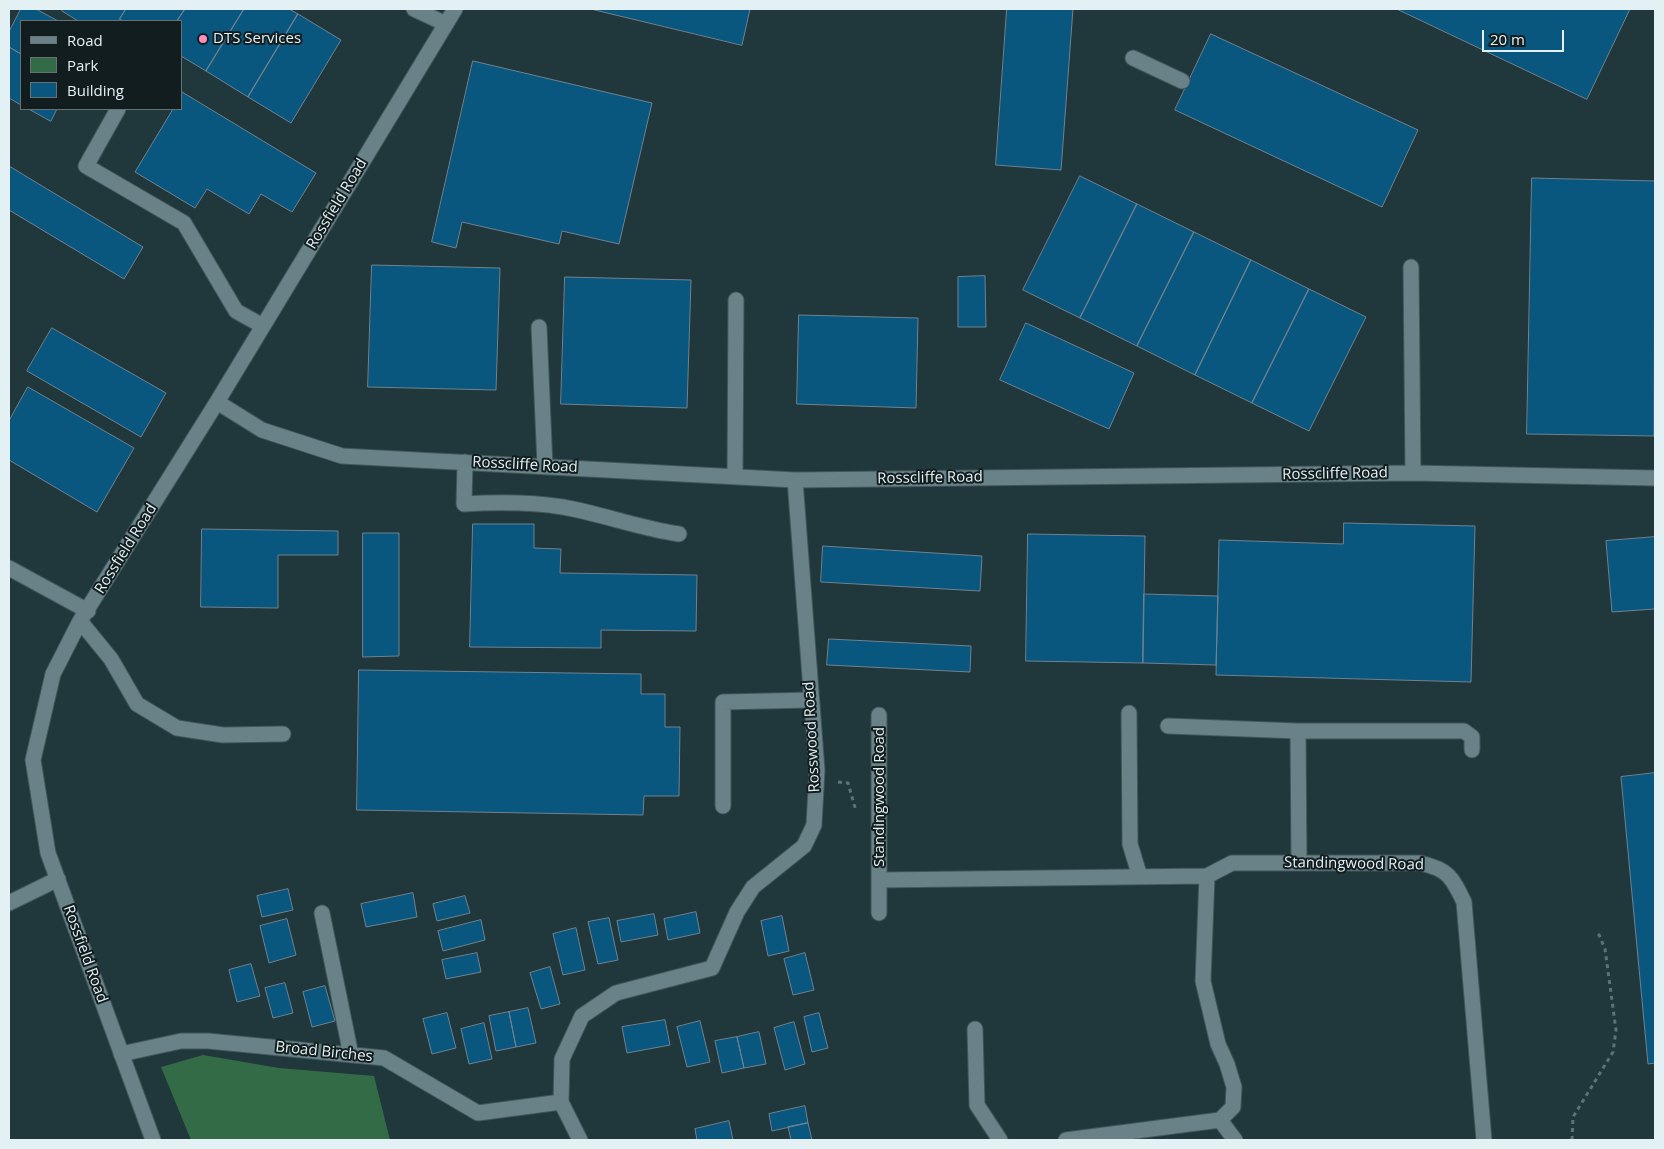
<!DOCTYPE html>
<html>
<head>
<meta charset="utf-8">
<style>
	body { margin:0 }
	#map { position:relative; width:1664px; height:1149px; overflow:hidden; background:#20373c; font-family:"Open Sans",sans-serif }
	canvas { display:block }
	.frame { position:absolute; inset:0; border:10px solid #e3f1f4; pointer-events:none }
	.legend { position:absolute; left:20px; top:20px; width:162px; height:90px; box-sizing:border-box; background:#121d1f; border:1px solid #667274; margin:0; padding:6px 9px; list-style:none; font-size:15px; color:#e3f1f4 }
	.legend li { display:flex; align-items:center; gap:10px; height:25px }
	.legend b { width:25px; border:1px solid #667274 }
	.scale { position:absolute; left:1482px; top:30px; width:82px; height:22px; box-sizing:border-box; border:2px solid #e3f1f4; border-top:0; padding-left:6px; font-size:15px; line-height:18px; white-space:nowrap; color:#e3f1f4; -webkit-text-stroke:4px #121d1f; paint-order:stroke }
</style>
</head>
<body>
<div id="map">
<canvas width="1664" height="1149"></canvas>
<div class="frame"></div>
<ul class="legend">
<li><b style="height:6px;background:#688287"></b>Road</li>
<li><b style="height:14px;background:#346b47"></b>Park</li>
<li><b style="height:14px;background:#09567e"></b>Building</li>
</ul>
<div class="scale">20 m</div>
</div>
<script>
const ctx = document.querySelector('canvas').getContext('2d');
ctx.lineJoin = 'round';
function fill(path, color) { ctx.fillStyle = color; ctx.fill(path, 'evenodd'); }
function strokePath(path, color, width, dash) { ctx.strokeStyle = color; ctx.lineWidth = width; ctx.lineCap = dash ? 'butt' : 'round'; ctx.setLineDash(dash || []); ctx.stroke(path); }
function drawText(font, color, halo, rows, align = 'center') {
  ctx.font = font + ' "Open Sans",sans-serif'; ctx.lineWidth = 4; ctx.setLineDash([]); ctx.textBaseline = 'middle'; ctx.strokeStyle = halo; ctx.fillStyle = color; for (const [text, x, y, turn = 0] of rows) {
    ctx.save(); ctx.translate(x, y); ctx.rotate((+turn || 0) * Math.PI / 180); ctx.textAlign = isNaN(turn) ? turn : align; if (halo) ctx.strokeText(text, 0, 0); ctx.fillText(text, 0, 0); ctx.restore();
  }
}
fill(new Path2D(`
	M 203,1055 L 279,1068 L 374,1076 L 390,1140 L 191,1140 L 161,1067 Z`), '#346b47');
const building = new Path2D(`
	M 21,9 L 36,9 L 58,21 L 21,21 L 21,54 L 9,47 L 9,32 Z
	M 63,9 L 126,9 L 118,21 L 78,21 L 62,11 Z
	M 126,9 L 185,9 L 177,21 L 123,21 L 120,19 Z
	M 185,9 L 244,9 L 206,71 L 181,56 L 181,21 L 177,21 Z
	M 244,9 L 289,9 L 298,14 L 248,97 L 206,71 Z
	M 591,9 L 750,9 L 742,45 Z
	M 1007,9 L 1073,9 L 1061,170 L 996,165 Z
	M 1397,9 L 1630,9 L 1587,99 Z
	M 298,14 L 341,40 L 291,123 L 248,97 Z
	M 1211,34 L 1418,130 L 1382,207 L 1175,110 Z
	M 9,47 L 21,54 L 21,105 L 9,98 Z
	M 473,61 L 652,103 L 619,244 L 562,231 L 559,244 L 462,222 L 456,248 L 432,242 Z
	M 182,92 L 316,173 L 292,212 L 261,194 L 249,214 L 207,189 L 195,208 L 135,172 L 173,109 L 181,109 Z
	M 29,109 L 57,109 L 51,121 Z
	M 9,166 L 143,247 L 124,279 L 9,210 Z
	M 1080,176 L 1137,204 L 1080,318 L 1023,290 Z
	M 1532,178 L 1655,181 L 1654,436 L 1527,434 Z
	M 1137,204 L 1194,232 L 1137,346 L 1080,318 Z
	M 1194,232 L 1251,260 L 1195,375 L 1137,346 Z
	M 1251,260 L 1309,289 L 1252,403 L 1195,375 Z
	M 372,265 L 500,268 L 496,390 L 368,387 Z
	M 985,276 L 986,327 L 958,327 L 958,277 Z
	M 565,277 L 691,280 L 687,408 L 561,404 Z
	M 1309,289 L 1366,317 L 1309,431 L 1252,403 Z
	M 799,315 L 918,318 L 916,408 L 797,404 Z
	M 1026,323 L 1134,373 L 1109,429 L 1000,380 Z
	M 52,328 L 166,393 L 141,437 L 27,371 Z
	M 28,387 L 134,448 L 97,512 L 9,460 L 9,421 Z
	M 1344,523 L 1475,526 L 1471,682 L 1216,675 L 1219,540 L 1343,544 Z
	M 473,524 L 534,524 L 534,548 L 561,549 L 560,573 L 697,575 L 696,631 L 601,630 L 601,648 L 470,647 Z
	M 202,529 L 338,531 L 338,555 L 278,555 L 278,608 L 201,607 Z
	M 363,533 L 399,533 L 399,656 L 363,657 Z
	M 1028,534 L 1145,536 L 1143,663 L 1026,661 Z
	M 1655,537 L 1655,609 L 1612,612 L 1606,541 Z
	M 823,546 L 982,556 L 980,591 L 821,582 Z
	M 1144,594 L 1218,596 L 1216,665 L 1143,663 Z
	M 829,639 L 971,646 L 970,672 L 827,665 Z
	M 359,670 L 641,674 L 641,694 L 665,694 L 665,727 L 680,727 L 679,796 L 644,796 L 643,815 L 357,810 Z
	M 1655,773 L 1655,1063 L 1648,1064 L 1621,777 Z
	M 288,889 L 293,910 L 262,917 L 257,896 Z
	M 413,893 L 417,917 L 366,927 L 361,904 Z
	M 465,896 L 470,913 L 437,921 L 433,904 Z
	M 696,912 L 700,933 L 668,940 L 664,919 Z
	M 654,914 L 658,935 L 621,942 L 617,921 Z
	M 782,916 L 789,951 L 768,956 L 761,921 Z
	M 609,918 L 618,960 L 598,964 L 588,922 Z
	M 287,919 L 296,955 L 269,963 L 260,926 Z
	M 481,920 L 485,940 L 443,951 L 438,931 Z
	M 576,928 L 585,970 L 563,975 L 553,934 Z
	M 477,953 L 481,972 L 446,979 L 442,960 Z
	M 805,953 L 814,990 L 793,995 L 784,959 Z
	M 251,964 L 260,996 L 237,1002 L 229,970 Z
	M 550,967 L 560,1004 L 541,1009 L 530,973 Z
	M 285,983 L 293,1013 L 273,1018 L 265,988 Z
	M 325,986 L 335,1021 L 312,1027 L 303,992 Z
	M 528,1008 L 536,1043 L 516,1047 L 509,1012 Z
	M 509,1012 L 516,1047 L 496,1051 L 489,1016 Z
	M 447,1013 L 456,1048 L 432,1054 L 423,1019 Z
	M 819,1013 L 828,1048 L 812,1052 L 804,1017 Z
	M 665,1020 L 670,1045 L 627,1053 L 622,1027 Z
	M 700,1021 L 710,1062 L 687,1067 L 677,1027 Z
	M 794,1022 L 805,1064 L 785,1070 L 774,1028 Z
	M 484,1023 L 492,1059 L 469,1064 L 461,1029 Z
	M 759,1032 L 766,1064 L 744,1068 L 737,1037 Z
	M 737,1037 L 744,1068 L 722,1073 L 715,1041 Z
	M 805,1106 L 808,1123 L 772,1131 L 769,1114 Z
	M 729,1121 L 733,1140 L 697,1140 L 695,1129 Z
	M 808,1123 L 812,1140 L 791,1140 L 788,1127 Z`);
fill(building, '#09567e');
strokePath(building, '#6f8290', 1);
const minor = new Path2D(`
	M 414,9 L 446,24
	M 1133,58 L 1182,81
	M 118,109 L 86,166 L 184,223 L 236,311 L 263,326
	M 1411,267 L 1413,473
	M 539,327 L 545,466
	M 217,402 L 262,430 L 342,456 L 795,480 L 1413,473 L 1655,478
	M 465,462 L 464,504 C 496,502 531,502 563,507 C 602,514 639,528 679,534
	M 735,476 L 736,300
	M 9,568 L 88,611
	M 80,621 L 111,659 L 137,704 L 177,728 L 223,735 L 283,734
	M 1129,713 L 1130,844 L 1140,877
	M 1168,726 L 1298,731 L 1464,731 L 1472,737 L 1472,750
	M 1298,731 L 1299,863
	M 723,806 L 723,702 L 811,700
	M 880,880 L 1207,876 L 1232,863 L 1420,863 C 1448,869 1452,877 1464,902 L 1484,1140
	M 9,903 L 58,879
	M 322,913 L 351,1055
	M 879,913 L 879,715
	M 975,1029 L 977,1105 L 1000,1140
	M 121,1054 L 181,1041 L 208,1041 L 384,1058 L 478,1113 L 561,1102 L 580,1140
	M 561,1102 L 562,1059 L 582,1016 L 616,993 L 712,968 L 737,912 L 753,887 L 804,846 L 814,825 L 817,770 L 795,480
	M 1220,1120 L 1235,1140
	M 153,1140 L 48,853 L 33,760 L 53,674 L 80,621 L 217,402 L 455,9
	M 1066,1140 L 1220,1120 L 1233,1107 L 1234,1087 L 1227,1064 L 1218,1044 L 1203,981 L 1207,876`);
strokePath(minor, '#405659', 17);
strokePath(new Path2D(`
	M 838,782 L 848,783 L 856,811
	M 1572,1140 L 1573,1117 L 1613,1052 L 1616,1030 L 1605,949 L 1597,930`), '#5d7176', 3, [4, 4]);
strokePath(minor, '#688287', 15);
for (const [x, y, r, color] of [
	[203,39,5,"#fd8ebe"]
]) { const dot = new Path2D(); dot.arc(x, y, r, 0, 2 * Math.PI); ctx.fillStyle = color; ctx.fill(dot); strokePath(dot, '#121d1f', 2); }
drawText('15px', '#e3f1f4', '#121d1f', [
	["DTS Services",213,39]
], 'left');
drawText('15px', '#e3f1f4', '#121d1f', [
	["Rossfield Road",337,204,-59],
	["Rosscliffe Road",525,465,3],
	["Rosscliffe Road",1335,474,-1],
	["Rosscliffe Road",930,478,-1],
	["Rossfield Road",126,549,-58],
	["Rosswood Road",812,737,-93],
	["Standingwood Road",880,797,-90],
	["Standingwood Road",1354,864,1],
	["Rossfield Road",85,954,70],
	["Broad Birches",324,1052,6]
]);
</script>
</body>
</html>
